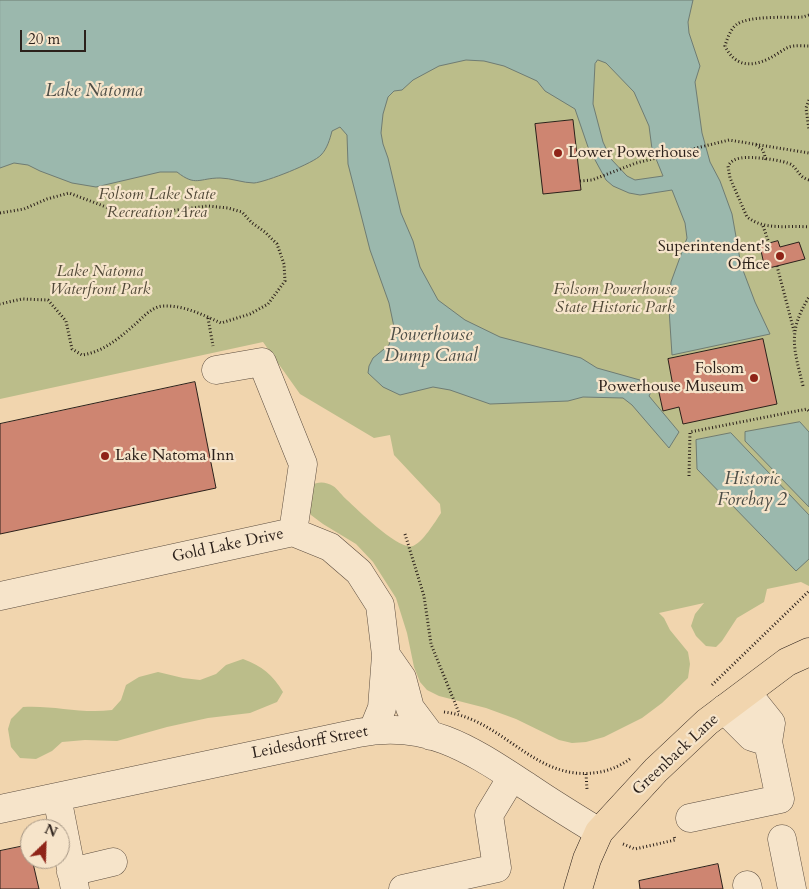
<!DOCTYPE html>
<html>
<head>
<meta charset="utf-8">
<style>
	body { margin:0 }
	#map { position:relative; width:809px; height:889px; overflow:hidden; background:#f1d5ae; font-family:Cardo,serif }
	canvas { display:block }
	.north { position:absolute; left:20px; top:819px; width:50px; height:50px; box-sizing:border-box; background:#f6e4ca; border:1px solid #a59684; border-radius:50%; rotate:24deg; font-size:14px; font-weight:700; line-height:20px; text-align:center; color:#2c211b }
	.north::after { content:''; display:block; margin:auto; width:18px; height:22px; background:#8f2418; clip-path:polygon(50% 0,100% 100%,50% 72%,0 100%) }
	.scale { position:absolute; left:20px; top:30px; width:66px; height:22px; box-sizing:border-box; border:2px solid #2c211b; border-top:0; padding-left:6px; font-size:15px; line-height:18px; white-space:nowrap; color:#2c211b; -webkit-text-stroke:4px #f6e4ca; paint-order:stroke }
</style>
</head>
<body>
<div id="map">
<canvas width="809" height="889"></canvas>
<div class="north">N</div>
<div class="scale">20 m</div>
</div>
<script>
const ctx = document.querySelector('canvas').getContext('2d');
ctx.lineJoin = 'round';
function fill(path, color) { ctx.fillStyle = color; ctx.fill(path, 'evenodd'); }
function strokePath(path, color, width, dash) { ctx.strokeStyle = color; ctx.lineWidth = width; ctx.lineCap = dash ? 'butt' : 'round'; ctx.setLineDash(dash || []); ctx.stroke(path); }
function drawText(font, color, halo, rows, align = 'center') {
  ctx.font = font + ' Cardo,serif'; ctx.lineWidth = 4.5; ctx.setLineDash([]); ctx.textBaseline = 'middle'; ctx.strokeStyle = halo; ctx.fillStyle = color; for (const [text, x, y, turn = 0] of rows) {
    ctx.save(); ctx.translate(x, y); ctx.rotate((+turn || 0) * Math.PI / 180); ctx.textAlign = isNaN(turn) ? turn : align; if (halo) ctx.strokeText(text, 0, 0); ctx.fillText(text, 0, 0); ctx.restore();
  }
}
fill(new Path2D(`
	M 0,0 L 809,0 L 809,586 L 801,582 L 767,589 L 764,602 L 737,618 L 722,641 L 716,647 L 706,646 L 696,636 L 691,626 L 695,614 L 704,603 L 659,613 L 664,618 L 670,630 L 688,652 L 690,664 L 688,678 L 662,703 L 642,718 L 604,737 L 586,742 L 572,743 L 559,740 L 516,719 L 486,708 L 439,696 L 427,690 L 420,682 L 414,667 L 407,633 L 396,598 L 373,562 L 356,544 L 323,524 L 311,515 L 307,505 L 311,486 C 318,481 326,482 333,486 C 338,489 342,496 347,500 C 358,510 399,551 413,546 C 423,542 435,522 441,513 L 440,504 L 394,455 L 390,435 L 374,438 L 300,394 L 263,342 L 0,399 Z
	M 243,659 C 262,666 273,675 283,692 L 277,702 L 250,713 L 208,718 L 167,727 L 117,741 L 85,740 L 62,742 L 52,751 L 36,759 L 20,758 L 11,747 L 8,729 L 11,719 L 23,707 C 53,705 81,714 112,710 L 121,700 L 126,685 L 139,677 L 158,672 L 183,678 L 200,680 L 216,674 L 226,665 Z`), '#bbbd8a');
const water = new Path2D(`
	M 0,0 L 693,0 L 688,22 L 689,33 L 700,66 L 695,82 L 702,133 L 710,162 L 720,181 L 732,214 L 741,265 L 755,302 L 770,334 L 672,355 L 669,309 L 671,282 L 687,238 L 685,223 L 672,190 L 640,195 L 629,193 L 613,186 L 606,180 L 588,147 L 575,109 L 545,91 L 537,81 L 504,66 L 484,61 L 466,60 L 439,66 L 413,80 L 402,90 L 394,91 L 388,97 L 383,114 L 381,133 L 383,144 L 388,158 L 401,213 L 413,241 L 420,267 L 438,300 L 465,320 L 500,337 L 581,358 L 597,368 L 647,382 L 652,390 L 649,396 L 679,432 L 669,448 L 632,405 L 623,398 L 583,397 L 568,401 L 490,404 L 450,390 L 433,387 L 400,395 L 383,387 L 368,373 L 369,366 L 373,358 L 389,345 L 394,327 L 389,303 L 370,250 L 348,164 L 347,135 L 340,127 L 332,131 C 330,139 327,149 321,155 C 314,163 266,182 254,183 C 243,183 231,178 220,178 C 199,178 196,187 177,172 L 160,172 L 96,187 L 72,183 L 40,171 L 28,165 L 14,163 L 0,168 ZM 598,60 L 606,63 L 634,92 L 649,126 L 652,149 L 663,176 L 635,180 L 627,176 L 611,159 L 603,142 L 593,104 L 595,64 Z
	M 800,422 L 809,432 L 809,507 L 745,441 L 745,432 Z
	M 731,433 L 809,515 L 809,559 L 796,571 L 697,469 L 696,440 Z`);
fill(water, '#9bb8ad');
strokePath(water, '#6f7c73', 1);
const building = new Path2D(`
	M 573,120 L 581,190 L 543,194 L 535,124 Z
	M 778,241 L 780,247 L 799,242 L 805,259 L 765,269 L 760,246 Z
	M 763,339 L 777,404 L 683,424 L 679,407 L 663,411 L 658,388 L 673,386 L 668,359 Z
	M 195,382 L 216,488 L 0,534 L 0,424 Z
	M 29,845 L 30,859 L 32,859 L 39,889 L 0,889 L 0,851 Z
	M 718,864 L 723,889 L 640,889 L 639,881 Z`);
fill(building, '#ce8571');
strokePath(building, '#2c211b', 1);
const minor = new Path2D(`
	M 216,370 L 262,362 L 303,464 L 293,532
	M 0,596 L 293,532 L 330,547 L 359,572 L 380,605 L 386,655 L 382,708 L 373,730
	M 386,655 L 402,678 L 410,708 L 431,736
	M 724,709 L 752,737 L 768,742
	M 57,797 L 75,889
	M 0,809 L 358,733 C 430,719 474,752 531,789 C 553,804 576,818 599,832
	M 690,818 L 780,799 L 768,742 L 771,723 L 747,693
	M 782,839 L 792,889
	M 71,872 L 113,862
	M 747,885 L 748,889
	M 403,889 L 497,868 L 489,815 L 512,777`);
const major = new Path2D(`
	M 578,889 L 587,859 L 599,832 L 656,770 L 707,722 L 787,662 L 809,652`);
strokePath(minor, '#5d4e40', 29);
strokePath(major, '#2c211b', 29);
strokePath(new Path2D(`
	M 809,15 L 803,17 C 787,18 748,15 736,25 C 730,30 727,39 725,46 C 734,65 749,68 768,59 C 775,56 782,50 789,47 C 795,45 803,46 809,46
	M 809,100 L 806,108 L 809,130
	M 756,145 L 763,150 L 766,160
	M 809,180 C 799,177 799,171 792,165 C 785,160 750,156 741,158 C 735,159 731,161 728,166 L 730,178 L 747,217 C 766,231 787,225 809,227
	M 580,181 L 592,180 L 636,163 L 729,140 L 809,153
	M 0,213 L 24,209 L 47,199 L 69,193 L 130,216 L 208,206 L 228,208 L 242,212 L 252,223 L 265,232 L 277,244 L 284,264 L 285,281 L 268,304 L 250,314 L 221,323 C 203,315 184,305 163,306 C 150,307 141,320 132,327 C 117,340 102,352 82,355 L 72,349 L 66,321 L 48,300 L 22,299 L 0,304
	M 763,226 L 769,243
	M 777,266 L 794,331
	M 208,318 L 213,346
	M 803,386 C 794,348 787,333 809,297
	M 689,476 L 690,432 L 807,409 L 809,411
	M 405,534 L 424,596 L 431,644 L 459,713
	M 712,685 L 809,591
	M 444,712 C 505,719 535,784 600,772 C 611,770 622,765 631,758
	M 586,774 L 587,789
	M 623,844 L 635,849 L 675,840 L 674,836`), '#2c211b', 3, [1, 2.5]);
strokePath(minor, '#f6e4ca', 28);
strokePath(major, '#f1d5ae', 28);
for (const [x, y, r, color] of [
	[558,153,5,"#8f2418"],
	[780,256,5,"#8f2418"],
	[754,378,5,"#8f2418"],
	[105,456,5,"#8f2418"]
]) { const dot = new Path2D(); dot.arc(x, y, r, 0, 2 * Math.PI); ctx.fillStyle = color; ctx.fill(dot); strokePath(dot, '#f6e4ca', 2); }
drawText('16px', '#2c211b', '#f6e4ca', [
	["Lower Powerhouse",568,153],
	["Superintendent's",770,247,"right"],
	["Office",770,265,"right"],
	["Folsom",744,369,"right"],
	["Powerhouse Museum",744,387,"right"],
	["Lake Natoma Inn",115,456]
], 'left');
drawText('italic 16px', '#504837', '#f6e4ca', [
	["Folsom Lake State",157,195],
	["Recreation Area",157,213],
	["Lake Natoma",100,272],
	["Waterfront Park",100,290],
	["Folsom Powerhouse",615,290],
	["State Historic Park",615,308]
]);
drawText('16px', '#2c211b', '#f6e4ca', [
	["Gold Lake Drive",228,546,-12],
	["Leidesdorff Street",310,743,-11],
	["Greenback Lane",676,755,-43]
]);
drawText('italic 18px', '#4d4e47', '#f6e4ca', [
	["Lake Natoma",94,92],
	["Powerhouse",431,336],
	["Dump Canal",431,357],
	["Historic",752,480],
	["Forebay 2",752,501]
]);
</script>
</body>
</html>
